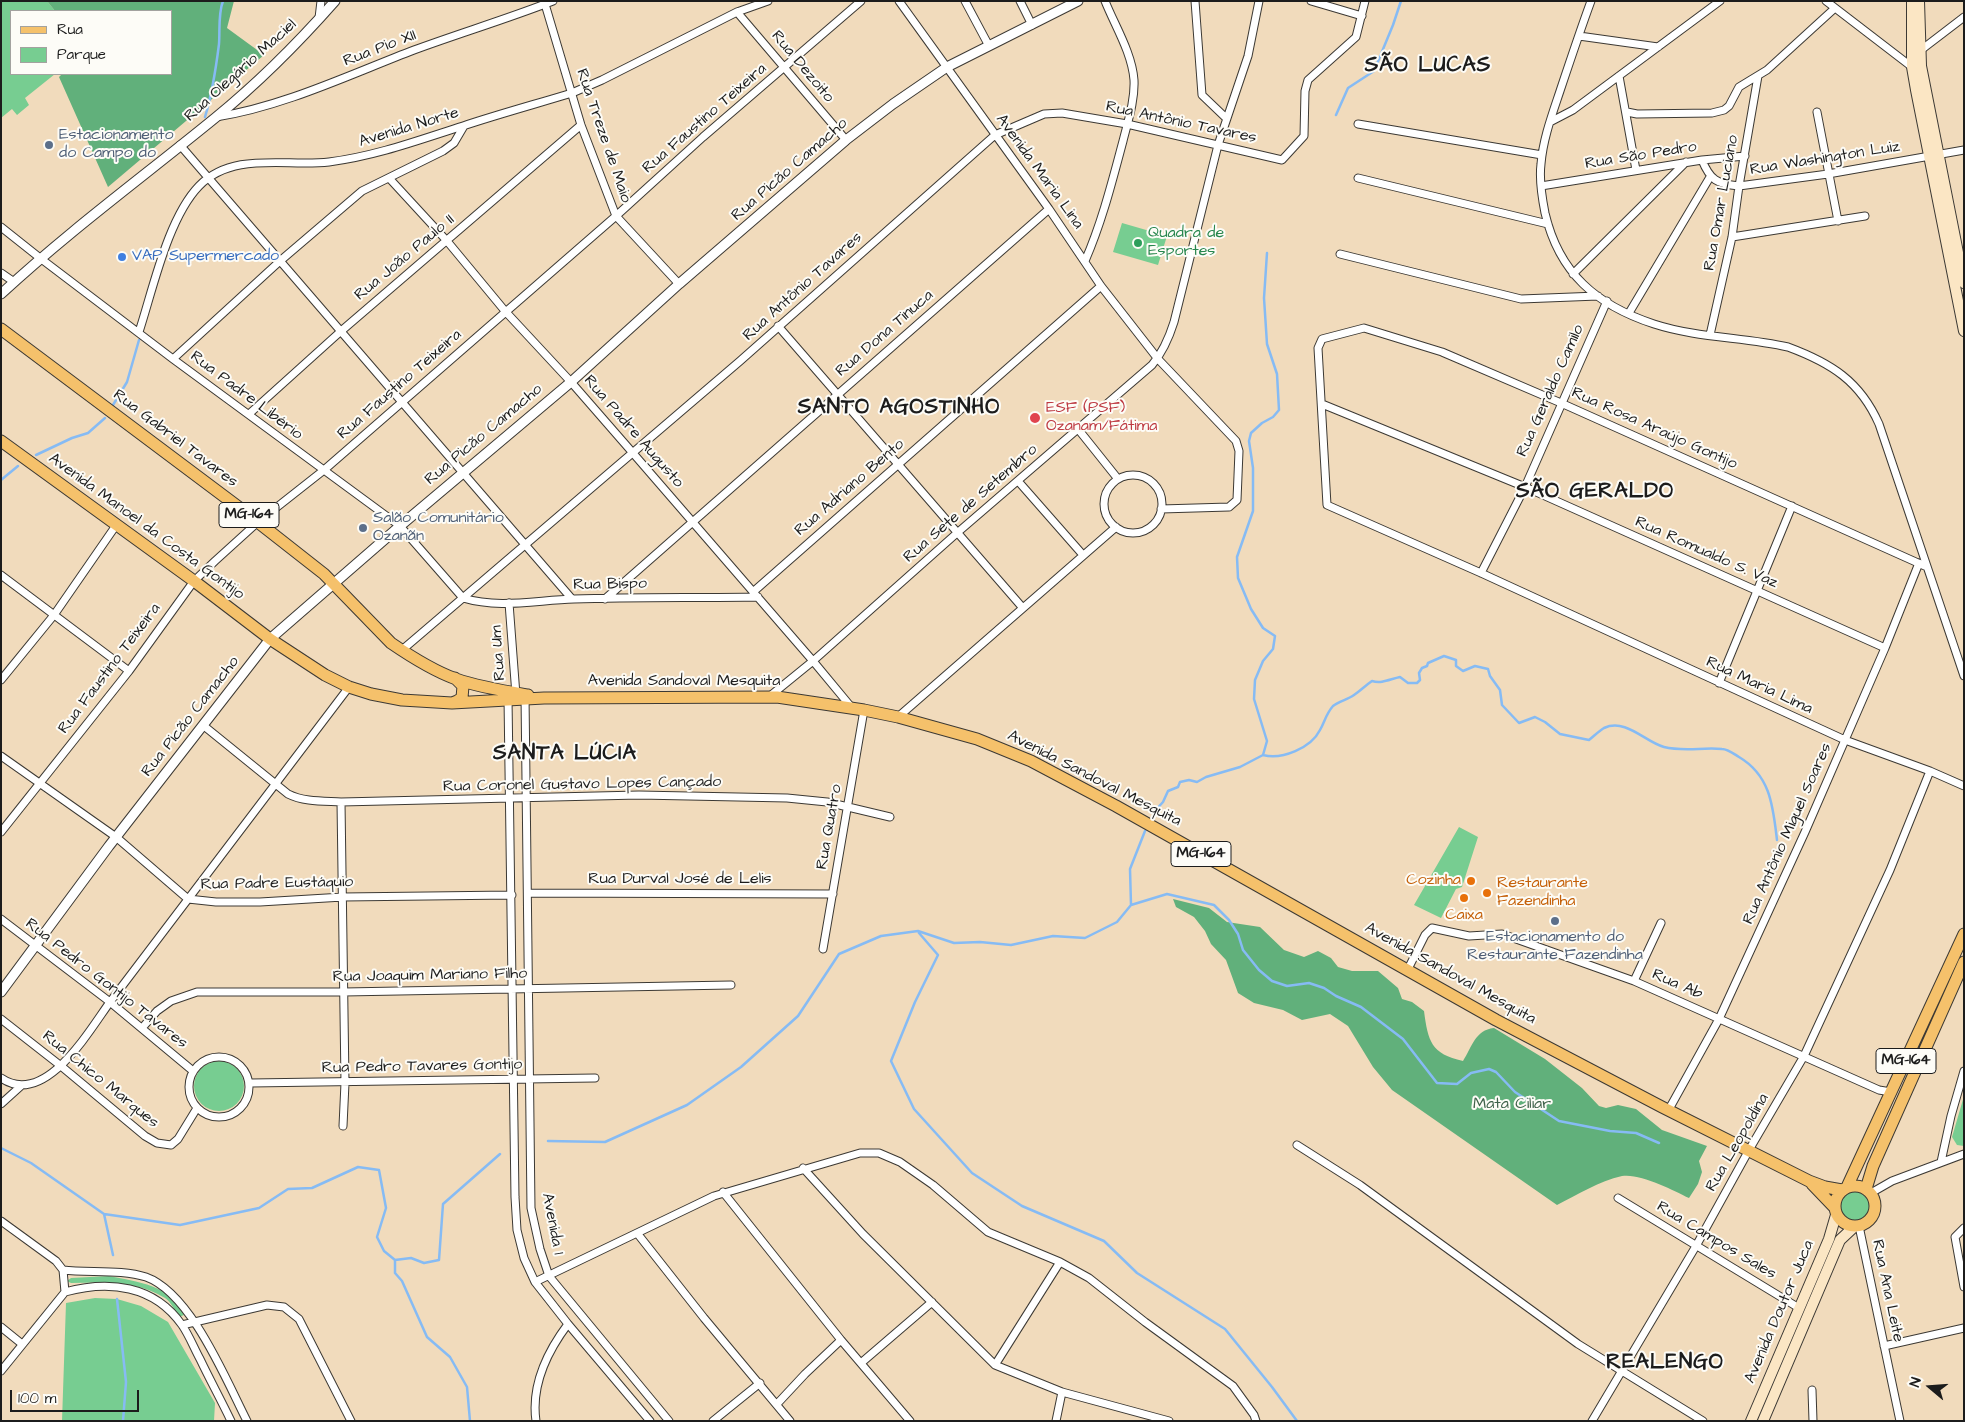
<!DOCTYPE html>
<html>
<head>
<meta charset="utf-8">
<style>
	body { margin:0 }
	#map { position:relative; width:1965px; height:1422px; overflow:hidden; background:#f1dbbc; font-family:"Architects Daughter",sans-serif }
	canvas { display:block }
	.frame { position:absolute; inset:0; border:2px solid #1c1c1c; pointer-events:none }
	.legend { position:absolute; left:10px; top:10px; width:162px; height:65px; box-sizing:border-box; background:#fdfcf7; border:1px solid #a3a29f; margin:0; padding:6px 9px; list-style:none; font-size:15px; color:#1c1c1c }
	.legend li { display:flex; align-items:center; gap:10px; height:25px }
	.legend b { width:25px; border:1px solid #a3a29f }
	.north { position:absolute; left:1905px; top:1362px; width:50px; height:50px; -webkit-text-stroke:4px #fdfcf7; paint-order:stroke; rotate:288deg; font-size:14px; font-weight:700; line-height:20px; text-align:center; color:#1c1c1c }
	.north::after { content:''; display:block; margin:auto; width:18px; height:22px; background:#1c1c1c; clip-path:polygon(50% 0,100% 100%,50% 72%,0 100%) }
	.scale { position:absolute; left:10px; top:1390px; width:129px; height:22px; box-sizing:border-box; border:2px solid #1c1c1c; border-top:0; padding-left:6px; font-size:15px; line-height:18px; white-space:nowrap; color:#1c1c1c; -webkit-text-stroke:4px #fdfcf7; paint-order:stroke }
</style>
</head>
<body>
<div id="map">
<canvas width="1965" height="1422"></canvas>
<div class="frame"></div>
<ul class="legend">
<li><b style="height:6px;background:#f5c16b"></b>Rua</li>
<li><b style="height:14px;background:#77cd91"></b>Parque</li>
</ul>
<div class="north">N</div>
<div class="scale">100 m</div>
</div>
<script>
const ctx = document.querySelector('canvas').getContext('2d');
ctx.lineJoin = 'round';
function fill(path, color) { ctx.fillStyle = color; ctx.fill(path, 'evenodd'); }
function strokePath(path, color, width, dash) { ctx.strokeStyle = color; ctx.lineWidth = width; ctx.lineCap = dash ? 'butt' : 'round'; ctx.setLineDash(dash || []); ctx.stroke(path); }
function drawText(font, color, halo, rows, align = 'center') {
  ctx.font = font + ' "Architects Daughter",sans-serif'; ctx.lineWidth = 4; ctx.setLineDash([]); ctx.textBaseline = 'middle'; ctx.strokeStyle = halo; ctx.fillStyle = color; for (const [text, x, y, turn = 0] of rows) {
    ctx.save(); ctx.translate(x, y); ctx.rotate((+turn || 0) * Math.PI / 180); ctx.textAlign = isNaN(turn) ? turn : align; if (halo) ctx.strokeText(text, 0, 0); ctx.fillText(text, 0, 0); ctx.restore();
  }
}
fill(new Path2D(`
	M 1,1 L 47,1 L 55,11 L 11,11 L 11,74 L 55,74 L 25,98 L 29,105 L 17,115 L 12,109 L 1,118 Z
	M 1122,223 L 1167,236 L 1158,265 L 1113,252 Z
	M 1459,827 L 1478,837 L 1462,887 L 1456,889 L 1441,918 L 1414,905 Z
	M194 1086a25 25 0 1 1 50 0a25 25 0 1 1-50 0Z
	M 1964,1096 L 1964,1146 L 1957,1145 L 1952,1137 Z
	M1840 1206a15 15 0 1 1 30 0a15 15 0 1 1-30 0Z
	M 109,1276 C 135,1281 174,1286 184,1315 L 179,1317 C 175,1311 171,1302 165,1298 C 137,1280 103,1282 71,1283 L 67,1281 L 71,1278 Z
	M 95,1298 L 117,1299 L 141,1306 L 168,1322 L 215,1403 L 214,1421 L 62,1421 L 66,1303 Z`), '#77cd91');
fill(new Path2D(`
	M 47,1 L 234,1 L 227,28 L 264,55 L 108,187 L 59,77 L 62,74 L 171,74 L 171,11 L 55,11 Z
	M 1173,899 L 1209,908 L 1227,922 L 1260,927 L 1284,950 L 1304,957 L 1318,951 L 1331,958 L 1338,967 L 1352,971 L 1378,971 L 1398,988 L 1402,999 L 1412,1002 L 1424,1011 C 1428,1041 1431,1054 1463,1061 C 1472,1047 1475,1030 1494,1028 L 1545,1059 L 1582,1088 L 1599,1106 L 1606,1108 L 1618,1105 L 1636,1109 L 1662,1130 L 1707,1146 L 1699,1161 L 1702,1172 L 1698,1184 L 1689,1198 C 1673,1190 1640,1173 1622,1176 C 1599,1181 1577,1195 1557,1205 L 1392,1090 L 1373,1067 L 1348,1026 L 1330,1014 L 1302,1020 L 1283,1010 L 1254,1003 L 1238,993 L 1226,960 L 1211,944 L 1205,931 L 1194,917 L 1176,907 Z`), '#61b07b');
strokePath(new Path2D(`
	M 1336,115 L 1348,88 L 1374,71 L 1393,25 L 1401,1
	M 205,117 C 212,94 216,68 219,44 C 220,30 218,14 223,1
	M 113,405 L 127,382 L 139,340
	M 36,455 L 72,438 L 88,433 L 105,418
	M 1,480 L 18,466
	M 1263,755 L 1267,741 L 1254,699 L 1255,680 L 1263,661 L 1273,649 L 1275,636 L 1263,628 L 1251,609 L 1238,578 L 1237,557 L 1253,511 L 1253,468 L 1249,441 L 1251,433 L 1262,423 L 1273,417 L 1279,410 L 1277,374 L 1267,344 L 1264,298 L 1267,253
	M 1153,813 L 1163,802 L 1168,791 L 1178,787 L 1180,782 L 1189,780 L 1197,782 L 1206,777 L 1240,767 L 1263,755 C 1282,760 1311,748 1320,730 C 1325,721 1326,714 1333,706 C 1339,701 1347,700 1354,695 C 1360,691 1366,685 1372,681 C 1382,684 1390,679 1400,677 L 1408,683 L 1417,683 L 1420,680 L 1419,673 L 1422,668 L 1427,666 L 1428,663 L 1444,656 L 1456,660 L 1456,666 L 1463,671 L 1475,666 L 1488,669 L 1490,676 L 1500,690 L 1502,705 L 1519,723 L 1535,717 L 1545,722 L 1560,734 L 1589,740 C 1594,736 1599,731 1604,728 C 1626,718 1645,742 1664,747 C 1684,752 1703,747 1722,749 C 1728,749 1734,754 1739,757 C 1771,776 1773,807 1777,840
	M 1131,905 L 1167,894 L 1214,905 L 1229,920 L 1238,934 L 1243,950 L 1259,970 L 1272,981 L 1287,986 L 1309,983 L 1324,988 L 1336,996 L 1361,1007 L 1403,1039 L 1437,1083 L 1457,1084 L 1471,1073 L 1489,1069 L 1496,1072 L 1515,1092 L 1559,1121 L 1610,1131 L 1636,1133 L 1659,1143
	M 919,933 L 938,955 L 915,1002 L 891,1061 L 914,1109 L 972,1173 L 1022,1206 L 1104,1241 L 1137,1273 L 1225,1329 L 1272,1387 L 1297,1421
	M 548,1141 L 605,1142 L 687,1105 L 741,1067 L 798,1016 L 839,954 L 881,936 L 918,931 L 954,943 L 980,942 L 1011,945 L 1053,936 L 1085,938 L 1117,922 L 1131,905 L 1130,869 L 1145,831
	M 1,1148 L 31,1163 L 104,1214 L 180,1225 L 259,1208 L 288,1189 L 312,1188 L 358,1167 L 379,1170 L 386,1208 L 377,1237 L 384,1251 L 395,1260 L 411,1258 L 424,1263 L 439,1260 L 443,1204 L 500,1154
	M 104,1214 L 113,1255
	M 395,1260 L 395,1273 L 402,1281 L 427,1337 L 450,1357 L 467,1387 L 470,1421
	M 117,1299 L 126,1382 L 123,1421`), '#86bbf4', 2.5);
const minor = new Path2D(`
	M 899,1 L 1049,209 L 1101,286 L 1158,359 L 1236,441 L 1239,451 L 1237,500 L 1229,507 L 1161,509
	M 965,1 L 989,46
	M 1020,1 L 1032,25
	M 1195,1 L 1202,95 L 1226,118
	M 1311,1 L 1362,16
	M 1591,1 C 1580,31 1570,61 1560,91 C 1552,115 1543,139 1541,164 C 1539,180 1542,198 1545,213 C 1559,273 1596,305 1654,324 C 1697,338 1744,337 1788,347 C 1831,363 1860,381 1879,424 L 1964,676
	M 1826,1 L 1912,67
	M 545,4 L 581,125 L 616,216 L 679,284
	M 737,12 L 846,140
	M 319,18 L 321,1
	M 1579,36 L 1658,47
	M 1921,50 L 1964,17
	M 1619,76 L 1636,170
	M 1627,112 L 1637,114 L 1712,113 L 1724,110 L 1729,106 L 1739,87 L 1767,70 L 1835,8
	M 1817,112 L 1838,221
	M 216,117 C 282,107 351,74 414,50 C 460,33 507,19 553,1
	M 1550,122 L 1573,110 L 1720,1
	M 1358,124 L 1542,155
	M 180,145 L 572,599
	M 1702,160 C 1710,180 1717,184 1739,186 L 1828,174 L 1964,150
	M 389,178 L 447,241 L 505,311 L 571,382 L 632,452 L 813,661 L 852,708
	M 1358,178 L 1548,224
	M 1541,186 L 1702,160 L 1745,156
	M 1,227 L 40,258 L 173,359 L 400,526 L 463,598 C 499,609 537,600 574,599 C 635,597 696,598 758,597
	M 1732,237 L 1865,216
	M 1340,254 L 1521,299 L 1598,296
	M 1085,261 C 1102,222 1112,182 1123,141 C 1128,121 1135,100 1134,80 C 1132,53 1115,26 1105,1
	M 1,273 L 14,282
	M 1573,274 L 1686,162
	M 1629,313 L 1710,177
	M 778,326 L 1022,607
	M 139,332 C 153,289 168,218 199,186 C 233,151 286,167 329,162 C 376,156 419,140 463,126 C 499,114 536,104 572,93 L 602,80 L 737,12 L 768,1
	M 1710,335 L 1732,237 L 1739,186 L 1758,76
	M 173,359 L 280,261 L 362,191 L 443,151 L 454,143 L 464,126
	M 1322,404 L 1525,487 L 1885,648
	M 249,414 L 340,332 L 581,125
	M 1078,429 L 1118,479
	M1104 504a29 29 0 1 1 58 0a29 29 0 1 1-58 0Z
	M 1018,481 L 1083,555
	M 1927,567 L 1561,403 L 1442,352 L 1364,328 L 1322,339 L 1318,348 L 1327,505 L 1481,573 L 1845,740 L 1930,771 L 1964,786
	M 1481,573 L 1525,487 L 1607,301
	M 1,575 L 129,671
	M 753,592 L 1101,286
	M 605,599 L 1049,209
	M 509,603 L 516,695
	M 402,650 L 740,361 L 995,135 L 1044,114 L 1062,113 L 1127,124 L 1282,160 L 1304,136 L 1305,91 L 1308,80 L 1356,37 L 1365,1
	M 1,680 L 54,615 L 117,524
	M 1719,683 L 1792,506
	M 525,695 L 531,1208 L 540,1249 L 549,1276 L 669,1421
	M 770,696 L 813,661 L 957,533 L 1152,365 C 1163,352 1169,338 1174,322 L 1218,145 L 1248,56 L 1259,1
	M 508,698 L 515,1197 L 517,1230 L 524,1258 L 535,1282 L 568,1324 L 650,1421
	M 898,717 L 1116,527
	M 204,726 L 288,794 C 304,802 323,801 341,802 L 639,795 L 787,798 L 827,802 L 890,817
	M 1,756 L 116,837 L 188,899 L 216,902 L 260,902 L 343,897 L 512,895
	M 341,802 L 345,1083 L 343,1126
	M 1,832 L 129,671 L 194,581 L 215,561 L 258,522 L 324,470 L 616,216 L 703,137 L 861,1
	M 528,893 L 833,894
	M 1,919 L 110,1002 L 193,1071
	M 823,949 L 864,710
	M 1408,969 L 1425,935 L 1432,928 L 1469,936 L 1502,934 L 1634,981 L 1879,1090 L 1891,1092
	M 1634,981 L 1661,923
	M 1,1019 L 61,1066 L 145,1136 L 157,1143 L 171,1145 L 178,1139 L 197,1108
	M 142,1028 L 157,1011 L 171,1001 L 197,992 L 344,992 L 731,985
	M189 1087a30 30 0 1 1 60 0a30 30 0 1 1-60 0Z
	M 1,1078 C 45,1108 89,1031 110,1002 L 349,687
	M 251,1083 L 595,1078
	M 1,1104 L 22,1085
	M 1668,1111 L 1719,1019 L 1805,832 L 1885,648 L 1919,563
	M 1297,1145 L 1360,1185 L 1578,1344 L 1703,1421
	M 1941,1162 L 1951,1116 L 1964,1071
	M 803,1168 L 863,1234 L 995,1365 L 1062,1392 L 1169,1421
	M 723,1192 L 841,1340 L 910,1421
	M 1871,1193 L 1892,1181 L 1964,1154
	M 1618,1198 L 1799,1308
	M 1,1221 L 56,1261 L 63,1270 L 65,1292 L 1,1371
	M 1859,1226 L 1900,1421
	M 1964,1228 L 1955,1237 L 1964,1287
	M 637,1233 L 704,1318 L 790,1421
	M 63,1270 C 89,1273 122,1269 146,1277 C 191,1293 226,1380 247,1421
	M 535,1282 L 714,1196 L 860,1153 L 879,1153 L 900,1162 L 933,1185 L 988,1232 L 1060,1262 L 1089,1278 L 1145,1322 L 1233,1386 L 1254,1415 L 1256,1421
	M 65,1292 C 109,1280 154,1285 182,1325 C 189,1335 194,1348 200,1359 C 210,1380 221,1400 231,1421
	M 182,1325 L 267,1305 L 284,1307 L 299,1319 L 351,1421
	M 1,1327 L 22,1344
	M 1884,1346 L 1964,1328
	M 861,1363 L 932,1302
	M 995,1365 L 1060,1262
	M 1812,1390 L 1813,1421
	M 777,1404 L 805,1374 L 841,1340
	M 536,1421 C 531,1386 547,1352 568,1324
	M 713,1421 L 760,1383
	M 1056,1421 L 1062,1392
	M 1592,1421 L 1696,1246 L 1749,1150 L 1804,1056 L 1890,870 L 1930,771`);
const tertiary = new Path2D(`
	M 1,294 C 69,231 144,176 215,118 C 258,83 298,43 335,1
	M 1,992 L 109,846 L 270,639 L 400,526 L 571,382 L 679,284 L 846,140 L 893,104 L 947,67 L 1078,1`);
const secondary = new Path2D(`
	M 1912,1 L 1912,67 L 1916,90 L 1964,331
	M 1919,1 L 1921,66 L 1964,283
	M 1751,1421 L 1829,1239 L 1836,1215
	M 1763,1421 L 1840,1240 L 1855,1226`);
const primary = new Path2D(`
	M 1,329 L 245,512 L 324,574 L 391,643 C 410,656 434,671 456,679 C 479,687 504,691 528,695
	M 1,441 L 194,581 L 270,639 L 325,675 L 349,687 L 371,694 L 402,700 L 452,703 L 544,698 L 777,697 L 864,710 L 898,717 L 977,739 L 1031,761 L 1116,806 L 1496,1020 L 1662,1107 L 1809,1181 L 1825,1187 L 1842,1190
	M 452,703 L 457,701 L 462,698 L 463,686 L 455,678
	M 1812,1184 L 1835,1208
	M1835 1206a20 20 0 1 1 40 0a20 20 0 1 1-40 0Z
	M 1847,1187 L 1964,934
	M 1866,1189 L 1873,1166 L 1964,962`);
strokePath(minor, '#3c3934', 9);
strokePath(tertiary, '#3c3934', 11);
strokePath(secondary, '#3c3934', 12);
strokePath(primary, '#3c3934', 13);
strokePath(minor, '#fff', 7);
strokePath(tertiary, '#fff', 9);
strokePath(secondary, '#fbe6c4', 10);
strokePath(primary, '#f5c16b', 11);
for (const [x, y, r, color] of [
	[49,145,5,"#5c6f8a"],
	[1138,243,5,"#2e9e5b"],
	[122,257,5,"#3f7fe0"],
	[1035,418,6,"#e0444e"],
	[363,528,5,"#5c6f8a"],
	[1471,881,5,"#e8710a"],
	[1487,893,5,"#e8710a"],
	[1464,898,5,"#e8710a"],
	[1555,921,5,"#5c6f8a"]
]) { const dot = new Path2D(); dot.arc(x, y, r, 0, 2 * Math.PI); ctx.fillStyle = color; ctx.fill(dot); strokePath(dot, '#fdfcf7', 2); }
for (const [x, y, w] of [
	[249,515,60],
	[1201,854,60],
	[1906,1061,60]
]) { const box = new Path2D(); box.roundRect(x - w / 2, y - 12.5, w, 25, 4); ctx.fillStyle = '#fdfcf7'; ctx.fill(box); strokePath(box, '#1c1c1c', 1); }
drawText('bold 15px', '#1c1c1c', null, [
	["MG-164",249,515],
	["MG-164",1201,854],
	["MG-164",1906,1061]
]);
drawText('16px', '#1c1c1c', '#fdfcf7', [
	["Rua Pio XII",380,49,-21],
	["Rua Dezoito",802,67,50],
	["Rua Olegário Maciel",241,71,-42],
	["Rua Faustino Teixeira",705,119,-41],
	["Rua Antônio Tavares",1181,123,12],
	["Avenida Norte",409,128,-17],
	["Rua Treze de Maio",603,136,71],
	["Rua São Pedro",1641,156,-9],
	["Rua Washington Luiz",1825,159,-9],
	["Rua Picão Camacho",790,170,-41],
	["Avenida Maria Lina",1039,172,54],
	["Rua Omar Luciano",1722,203,-80],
	["Rua João Paulo II",405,258,-40],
	["Rua Antônio Tavares",803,287,-42],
	["Rua Dona Tinuca",885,334,-41],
	["Rua Faustino Teixeira",400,385,-41],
	["Rua Geraldo Camilo",1551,391,-66],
	["Rua Padre Libério",246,396,37],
	["Rua Rosa Araújo Gontijo",1654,429,24],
	["Rua Padre Augusto",633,432,49],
	["Rua Picão Camacho",484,435,-40],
	["Rua Gabriel Tavares",175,439,37],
	["Rua Adriano Bento",850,488,-41],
	["Rua Sete de Setembro",971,504,-41],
	["Avenida Manoel da Costa Gontijo",146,527,36],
	["Rua Romualdo S. Vaz",1706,553,24],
	["Rua Bispo",610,585,-1],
	["Rua Um",499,653,-94],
	["Rua Faustino Teixeira",110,669,-53],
	["Avenida Sandoval Mesquita",684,682],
	["Rua Maria Lima",1759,686,25],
	["Rua Picão Camacho",191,717,-52],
	["Avenida Sandoval Mesquita",1094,779,27],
	["Rua Coronel Gustavo Lopes Cançado",582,785,-1],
	["Rua Quatro",830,827,-80],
	["Rua Antônio Miguel Soares",1788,834,-66],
	["Rua Durval José de Lelis",680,880],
	["Rua Padre Eustáquio",277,884,-1],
	["Avenida Sandoval Mesquita",1450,974,29],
	["Rua Joaquim Mariano Filho",430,976,-1],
	["Rua Pedro Gontijo Tavares",106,984,38],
	["Rua Ab",1677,985,24],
	["Rua Pedro Tavares Gontijo",422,1067,-1],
	["Rua Chico Marques",100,1080,39],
	["Rua Leopoldina",1738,1143,-60],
	["Avenida 1",552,1224,79],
	["Rua Campos Sales",1716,1241,31],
	["Rua Ana Leite",1887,1291,78],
	["Avenida Doutor Juca",1780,1312,-67]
]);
drawText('16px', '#4e5e75', '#fdfcf7', [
	["Estacionamento",59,136],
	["do Campo do",59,154],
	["Salão Comunitário",373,519],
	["Ozanãn",373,537],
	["Estacionamento do",1555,938,"center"],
	["Restaurante Fazendinha",1555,956,"center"]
], 'left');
drawText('16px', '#27864d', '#fdfcf7', [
	["Quadra de",1148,234],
	["Esportes",1148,252]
], 'left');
drawText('16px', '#366cbe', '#fdfcf7', [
	["VAP Supermercado",132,257]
], 'left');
drawText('16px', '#be3a42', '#fdfcf7', [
	["ESF (PSF)",1046,409],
	["Ozanam/Fátima",1046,427]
], 'left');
drawText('16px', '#c56008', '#fdfcf7', [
	["Cozinha",1461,881],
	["Restaurante",1497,884,"left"],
	["Fazendinha",1497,902,"left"],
	["Caixa",1464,916,"center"]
], 'right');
drawText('16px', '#40634b', '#fdfcf7', [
	["Mata Ciliar",1512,1105]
]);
ctx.letterSpacing = '1px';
drawText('bold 21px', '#1c1c1c', '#fdfcf7', [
	["SÃO LUCAS",1428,67],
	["SANTO AGOSTINHO",899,409],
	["SÃO GERALDO",1595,493],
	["SANTA LÚCIA",565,755],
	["REALENGO",1665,1364]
]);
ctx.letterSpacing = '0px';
</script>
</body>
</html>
